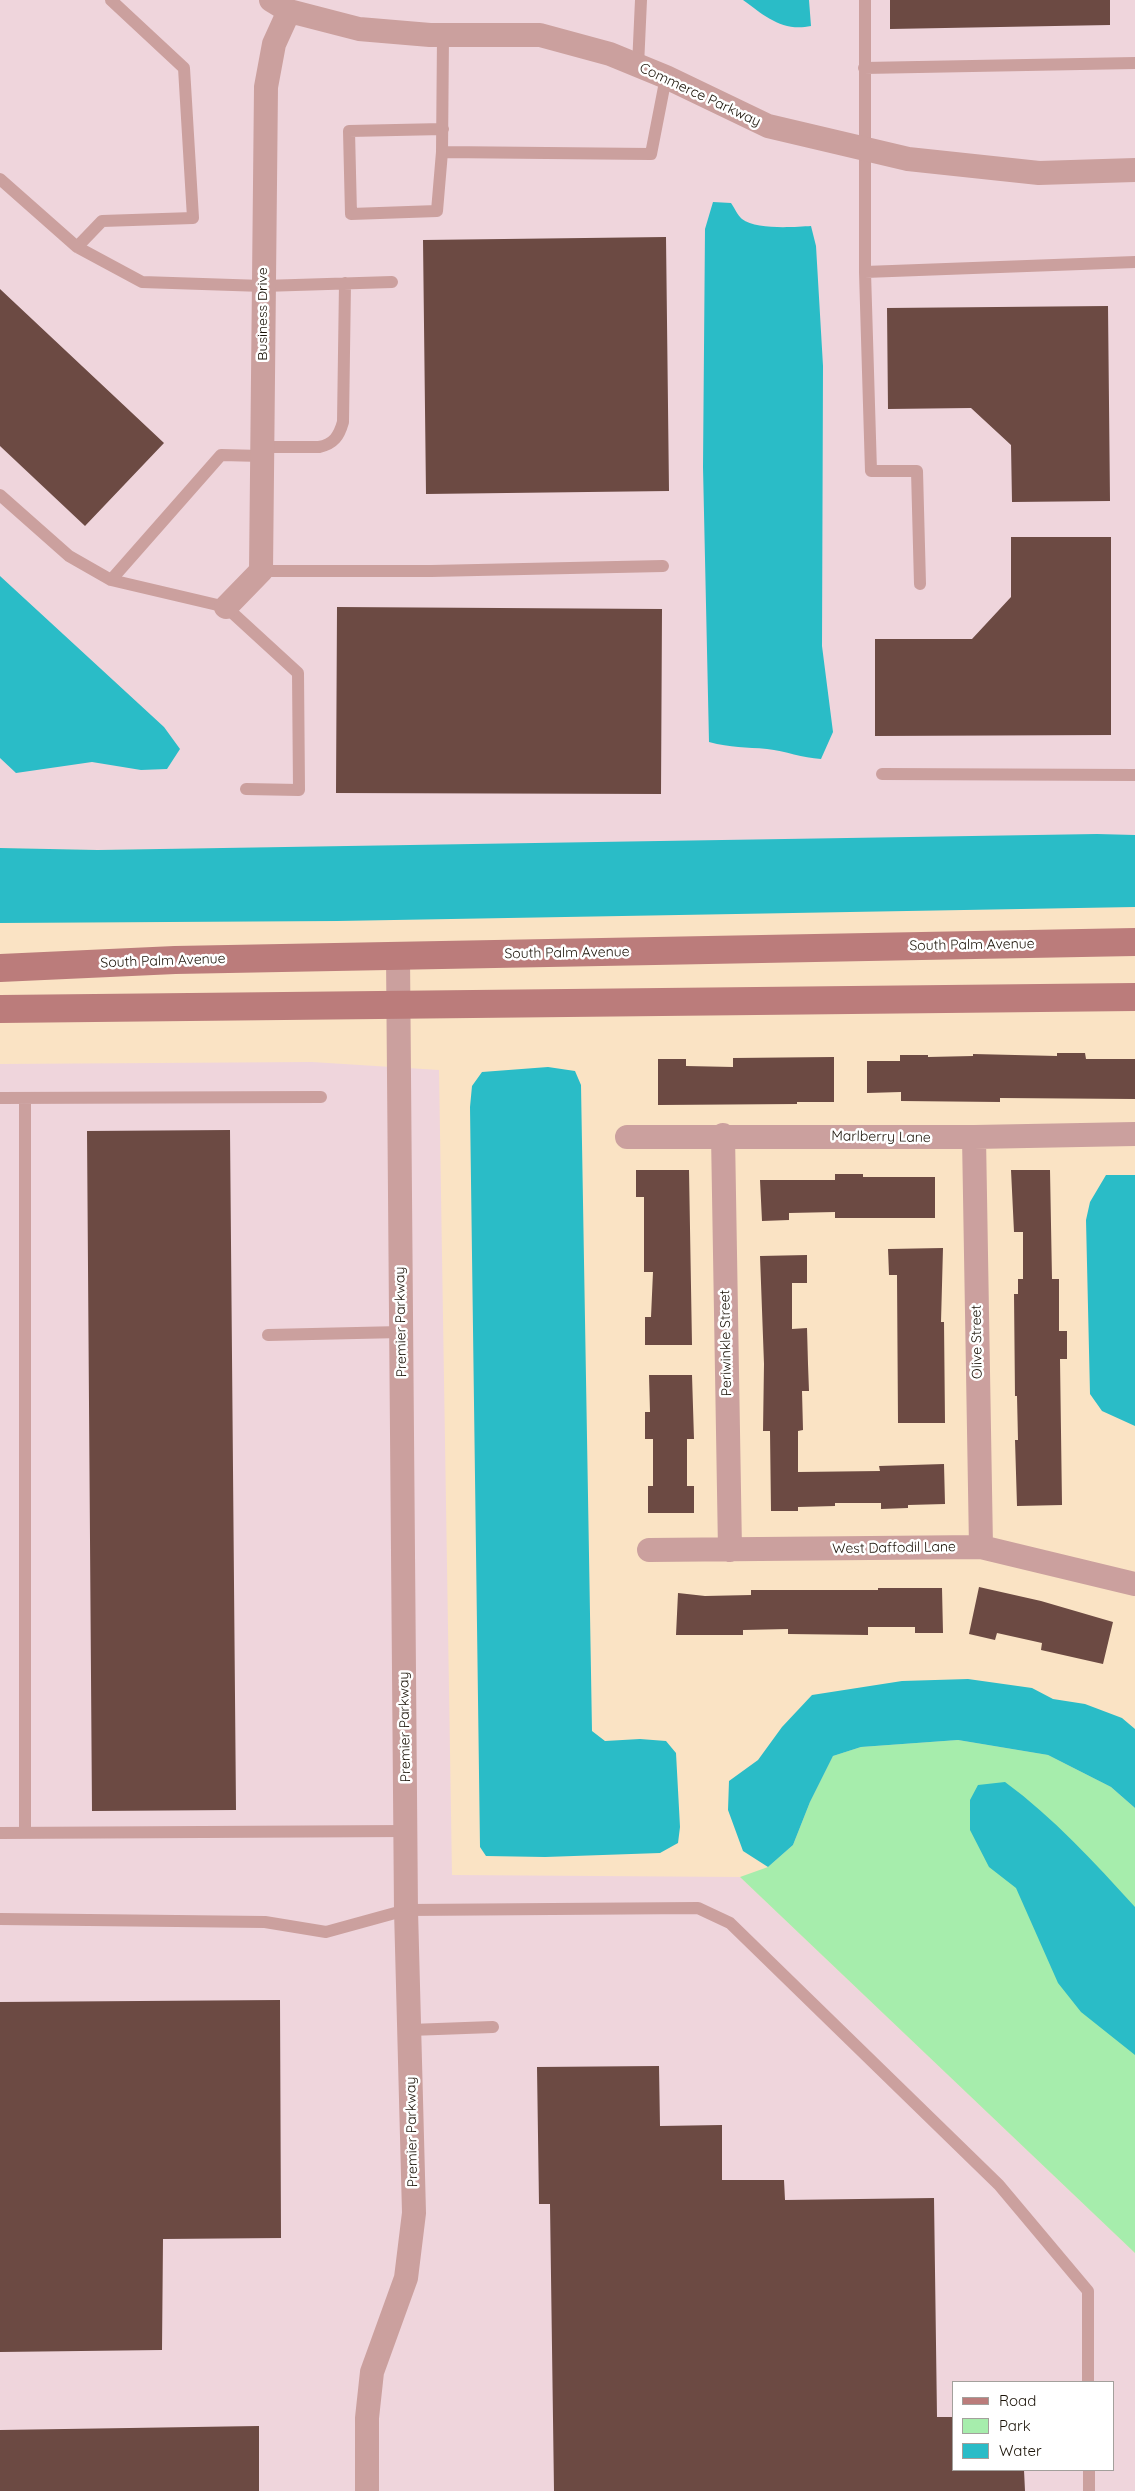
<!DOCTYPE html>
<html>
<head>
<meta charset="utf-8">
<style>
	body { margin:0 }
	#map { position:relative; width:1135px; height:2491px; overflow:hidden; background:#fae3c4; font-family:Quicksand,sans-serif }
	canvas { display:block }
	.legend { position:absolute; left:952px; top:2381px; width:162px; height:90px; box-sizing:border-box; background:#fff; border:1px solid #a3a09c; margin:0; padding:6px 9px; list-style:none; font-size:15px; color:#1a1207 }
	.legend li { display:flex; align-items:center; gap:10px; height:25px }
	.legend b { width:25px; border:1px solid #a3a09c }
</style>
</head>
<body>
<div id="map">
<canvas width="1135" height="2491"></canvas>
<ul class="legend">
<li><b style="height:6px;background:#bb7c7b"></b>Road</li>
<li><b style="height:14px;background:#a6edac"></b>Park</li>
<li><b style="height:14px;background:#2abcc7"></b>Water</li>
</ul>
</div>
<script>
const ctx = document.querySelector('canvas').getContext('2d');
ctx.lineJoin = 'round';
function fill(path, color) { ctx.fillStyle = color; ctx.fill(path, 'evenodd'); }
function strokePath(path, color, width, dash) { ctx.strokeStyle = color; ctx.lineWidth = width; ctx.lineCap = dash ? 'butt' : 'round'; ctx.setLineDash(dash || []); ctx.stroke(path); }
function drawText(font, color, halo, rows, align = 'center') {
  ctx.font = font + ' Quicksand,sans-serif'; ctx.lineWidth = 5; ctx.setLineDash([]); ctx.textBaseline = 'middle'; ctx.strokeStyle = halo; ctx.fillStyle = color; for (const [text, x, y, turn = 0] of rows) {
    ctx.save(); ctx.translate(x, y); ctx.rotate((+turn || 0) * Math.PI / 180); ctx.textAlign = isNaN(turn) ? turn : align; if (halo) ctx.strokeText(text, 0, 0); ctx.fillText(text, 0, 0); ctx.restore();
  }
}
fill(new Path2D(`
	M 0,0 L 1135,0 L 1135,835 L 98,850 L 0,848 Z
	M 312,1062 L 439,1070 L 452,1875 L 740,1877 L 1135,2253 L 1135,2491 L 0,2491 L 0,1064 ZM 954,2382 L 1114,2382 L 1114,2470 L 954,2470 Z`), '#efd5dc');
fill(new Path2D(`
	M 958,1740 L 1048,1755 L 1111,1787 L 1135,1808 L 1135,2253 L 740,1877 L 768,1867 L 793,1845 L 810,1802 L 833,1756 L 861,1747 Z`), '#a6edac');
fill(new Path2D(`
	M 743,0 L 809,0 L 811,26 C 782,32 765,16 743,0 Z
	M 713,202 L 731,203 C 734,207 738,216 742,219 C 756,230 794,227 811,226 L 816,246 L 823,366 L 822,646 L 833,732 L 821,759 C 802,758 786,751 767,749 C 746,747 731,748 709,742 L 703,467 L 705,229 Z
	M 0,576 L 164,727 L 180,749 L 167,769 L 141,770 L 92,762 L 16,773 L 0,758 Z
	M 1097,834 L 1135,835 L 1135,907 L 337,921 L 0,923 L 0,848 L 98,850 Z
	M 548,1067 L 575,1071 L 581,1085 L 592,1731 L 605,1741 L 640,1739 L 666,1741 L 676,1753 L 680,1827 L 678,1843 L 660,1853 L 545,1857 L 486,1856 L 480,1847 L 470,1107 L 472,1086 L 482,1072 Z
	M 1106,1175 L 1135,1175 L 1135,1426 L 1102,1411 L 1090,1394 L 1086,1220 L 1090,1202 Z
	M 968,1679 L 1032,1688 L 1053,1699 L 1085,1704 L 1122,1718 L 1135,1729 L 1135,1808 L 1111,1787 L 1048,1755 L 958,1740 L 861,1747 L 833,1756 L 810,1802 L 793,1845 L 768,1867 L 743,1851 L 728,1810 L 729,1781 L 758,1760 L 782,1727 L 812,1695 L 902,1681 Z
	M 1005,1782 C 1054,1818 1094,1862 1135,1907 L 1135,2055 L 1081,2012 L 1058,1983 L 1016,1888 L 989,1867 L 970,1830 L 970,1800 L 978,1785 Z`), '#2abcc7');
fill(new Path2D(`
	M 890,0 L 1110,0 L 1110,25 L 890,29 Z
	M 666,237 L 669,491 L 426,494 L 423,240 Z
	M 0,289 L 164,443 L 85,526 L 0,446 Z
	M 1108,306 L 1110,501 L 1012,502 L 1011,445 L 971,408 L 888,409 L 887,308 Z
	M 1011,537 L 1111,537 L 1111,735 L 875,736 L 875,639 L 972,639 L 1011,597 Z
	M 337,607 L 662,609 L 661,794 L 336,793 Z
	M 1057,1053 L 1085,1053 L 1086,1059 L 1135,1059 L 1135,1099 L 1000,1098 L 1000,1102 L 901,1101 L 901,1092 L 867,1093 L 867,1061 L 900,1061 L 900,1055 L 928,1055 L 928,1057 L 973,1056 L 973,1054 L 1057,1056 Z
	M 834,1057 L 834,1102 L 797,1102 L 797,1104 L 658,1105 L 658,1059 L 686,1059 L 686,1066 L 733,1067 L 733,1058 Z
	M 230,1130 L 236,1810 L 92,1811 L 87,1131 Z
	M 636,1170 L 689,1170 L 692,1345 L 645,1345 L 645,1317 L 651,1317 L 653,1272 L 644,1272 L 644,1197 L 636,1197 Z
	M 1011,1170 L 1050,1170 L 1052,1279 L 1059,1279 L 1059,1331 L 1067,1331 L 1067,1359 L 1060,1359 L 1062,1505 L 1017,1506 L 1015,1440 L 1018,1440 L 1017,1396 L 1015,1396 L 1014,1294 L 1018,1294 L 1018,1279 L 1023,1279 L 1023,1232 L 1014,1232 Z
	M 835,1174 L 863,1174 L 863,1177 L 935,1177 L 935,1218 L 835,1218 L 835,1212 L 789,1213 L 789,1220 L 762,1221 L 760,1180 L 835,1180 Z
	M 943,1248 L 941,1322 L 944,1322 L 945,1423 L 898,1423 L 897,1275 L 889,1275 L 888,1249 Z
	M 807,1255 L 807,1283 L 792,1283 L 792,1329 L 807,1328 L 808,1364 L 809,1391 L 802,1391 L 803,1430 L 798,1431 L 798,1472 L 880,1471 L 879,1466 L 944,1464 L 945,1504 L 908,1505 L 908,1508 L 881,1509 L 881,1503 L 835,1503 L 835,1506 L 798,1507 L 798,1511 L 771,1511 L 770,1431 L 763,1431 L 764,1364 L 760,1256 Z
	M 649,1375 L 692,1375 L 694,1439 L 687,1439 L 687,1486 L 694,1486 L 694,1513 L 648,1513 L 648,1486 L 653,1486 L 653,1439 L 645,1439 L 645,1412 L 650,1412 Z
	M 979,1587 L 1041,1601 L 1113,1622 L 1103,1664 L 1041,1650 L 1042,1643 L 997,1633 L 995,1640 L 969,1634 Z
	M 878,1588 L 942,1588 L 943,1633 L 915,1633 L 915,1627 L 868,1627 L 868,1635 L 788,1634 L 788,1629 L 743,1630 L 743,1635 L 676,1635 L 678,1593 L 705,1596 L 751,1595 L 751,1590 L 878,1590 Z
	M 280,2000 L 281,2238 L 163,2239 L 162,2350 L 0,2352 L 0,2002 Z
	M 659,2066 L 660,2126 L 722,2125 L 722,2180 L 784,2180 L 785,2200 L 934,2198 L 937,2417 L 954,2417 L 954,2470 L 1024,2470 L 1025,2491 L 554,2491 L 550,2204 L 539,2204 L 537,2067 Z
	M 259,2426 L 259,2491 L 0,2491 L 0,2430 Z`), '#6c4a43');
strokePath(new Path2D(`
	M 865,0 L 865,272 L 871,471 L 917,471 L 920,584
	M 638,66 L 641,0
	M 864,68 L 1135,63
	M 443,129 L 349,131 L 351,214 L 437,211 L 442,152 L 443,36
	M 442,152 L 651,154 L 666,77
	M 0,179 L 77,247 L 102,221 L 193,218 L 184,68 L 111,0
	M 77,247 L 142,282 L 263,286 L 392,282
	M 865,272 L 1135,262
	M 262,447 L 319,447 C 334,444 339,436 343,422 L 345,283
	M 0,495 L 69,556 L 111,580 L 226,607 L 298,673 L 299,790 L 246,789
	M 261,571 L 431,571 L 663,566
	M 111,580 L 221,455 L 262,456
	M 882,774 L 1135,775
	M 0,1098 L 321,1097
	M 25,1098 L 25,1833
	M 268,1335 L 401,1332
	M 0,1833 L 406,1831
	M 0,1919 L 265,1922 L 326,1932 L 406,1910 L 698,1908 L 730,1923 L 999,2185 L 1088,2291 L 1088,2382
	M 410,2030 L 493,2027
	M 1089,2470 L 1089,2491`), '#cba09e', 12);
strokePath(new Path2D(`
	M 271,0 L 289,11 L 359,29 L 430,35 L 540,35 L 610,54 L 666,77 L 768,126 L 908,159 L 1039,173 L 1135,170
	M 226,607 L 261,571 L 266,87 L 274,44 L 289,11
	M 723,1135 L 730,1550
	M 627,1137 L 974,1137 L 1135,1134
	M 974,1137 L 981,1547
	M 649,1550 L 981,1547 L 1135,1584
	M 367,2491 L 367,2418 L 372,2372 L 406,2278 L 414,2213 L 406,1910 L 398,956`), '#cba09e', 24);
strokePath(new Path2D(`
	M 0,968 L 175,960 L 1135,942
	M 0,1009 L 1135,997`), '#bb7c7b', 28);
drawText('14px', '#1a1207', '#fff', [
	["Commerce Parkway",700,95,25],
	["Business Drive",263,314,-90],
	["South Palm Avenue",972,945,-1],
	["South Palm Avenue",567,953,-1],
	["South Palm Avenue",163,961,-2],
	["Marlberry Lane",881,1137,1],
	["Premier Parkway",401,1322,-91],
	["Olive Street",977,1342,-91],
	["Periwinkle Street",726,1343,-91],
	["West Daffodil Lane",894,1548,-1],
	["Premier Parkway",405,1727,-91],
	["Premier Parkway",412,2132,-91]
]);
</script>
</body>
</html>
